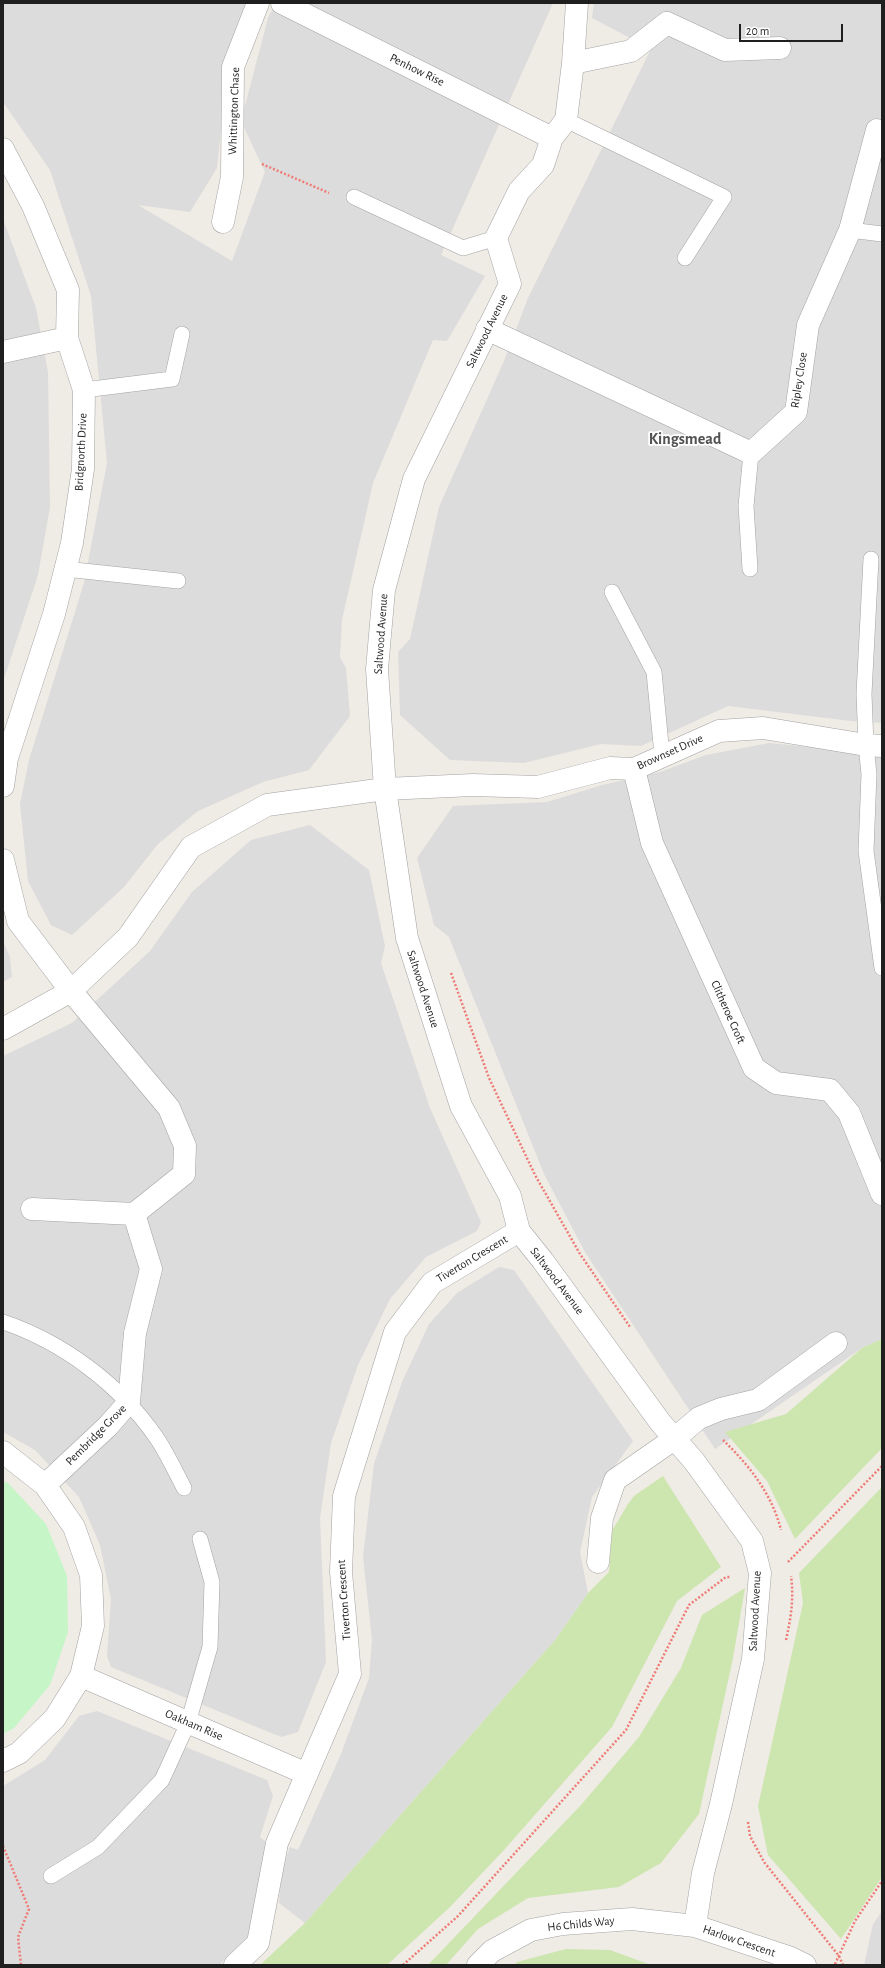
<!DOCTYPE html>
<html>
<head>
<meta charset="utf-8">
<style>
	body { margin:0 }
	#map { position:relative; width:885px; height:1968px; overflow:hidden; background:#efebe5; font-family:"Alegreya Sans",sans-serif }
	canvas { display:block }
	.frame { position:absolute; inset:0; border:4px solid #1f1f1f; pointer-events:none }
	.scale { position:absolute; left:739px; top:24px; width:104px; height:18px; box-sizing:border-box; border:2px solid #1f1f1f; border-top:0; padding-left:5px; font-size:12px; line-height:14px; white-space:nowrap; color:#1f1f1f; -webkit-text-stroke:3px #fff; paint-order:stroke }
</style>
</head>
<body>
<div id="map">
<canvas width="885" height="1968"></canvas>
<div class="frame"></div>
<div class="scale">20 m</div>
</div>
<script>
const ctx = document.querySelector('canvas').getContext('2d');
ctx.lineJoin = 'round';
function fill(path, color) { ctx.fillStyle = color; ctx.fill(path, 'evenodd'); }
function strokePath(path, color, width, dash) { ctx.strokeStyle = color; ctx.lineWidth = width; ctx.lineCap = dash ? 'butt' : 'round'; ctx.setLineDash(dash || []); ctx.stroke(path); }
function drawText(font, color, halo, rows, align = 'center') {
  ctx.font = font + ' "Alegreya Sans",sans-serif'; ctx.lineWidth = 3.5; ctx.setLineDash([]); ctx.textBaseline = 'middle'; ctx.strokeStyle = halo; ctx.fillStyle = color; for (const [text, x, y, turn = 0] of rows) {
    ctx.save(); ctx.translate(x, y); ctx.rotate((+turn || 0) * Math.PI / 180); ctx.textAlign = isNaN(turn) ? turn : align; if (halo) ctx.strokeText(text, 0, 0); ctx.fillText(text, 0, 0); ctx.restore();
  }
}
fill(new Path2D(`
	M 3,3 L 248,3 L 229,50 L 217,168 L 190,212 L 138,205 L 232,261 L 265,172 L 241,121 L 268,18 L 276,3 L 553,3 L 441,255 L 485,276 L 447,341 L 433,340 L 373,483 L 342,620 L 340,657 L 346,668 L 350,716 L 309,770 L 263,782 L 198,811 L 158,844 L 124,887 L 72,935 L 51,925 L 28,881 L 20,804 L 29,760 L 84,583 L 107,463 L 91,296 L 50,170 L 3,102 Z
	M 594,3 L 882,3 L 882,723 L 851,721 L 728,706 L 641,746 L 601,744 L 524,763 L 450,760 L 400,715 L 398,652 L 410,639 L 439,507 L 504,361 L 528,298 L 651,49 L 592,18 Z
	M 3,219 L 36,308 L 48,372 L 50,507 L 38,575 L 3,682 Z
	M 769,743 L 882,754 L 882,1339 L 862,1348 L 715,1449 L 585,1252 L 544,1174 L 449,937 L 434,925 L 417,858 L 453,806 L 547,802 L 602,785 L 660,772 L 706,755 Z
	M 310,825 L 369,870 L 385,946 L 381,963 L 430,1108 L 481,1222 L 477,1231 L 426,1257 L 390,1299 L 358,1365 L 331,1443 L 320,1518 L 326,1662 L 298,1732 L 281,1737 L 111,1667 L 107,1656 L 111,1599 L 100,1545 L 79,1497 L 35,1450 L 3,1432 L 3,1056 L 72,1023 L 150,951 L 192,892 L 251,840 Z
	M 3,941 L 10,957 L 12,977 L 3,982 Z
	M 499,1267 L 514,1270 L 633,1441 L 592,1497 L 580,1552 L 588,1593 L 555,1640 L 305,1923 L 279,1903 L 281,1872 L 290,1847 L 298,1850 L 341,1754 L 369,1678 L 372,1640 L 363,1557 L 374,1464 L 402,1382 L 429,1324 L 457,1293 Z
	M 97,1711 L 267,1780 L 273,1796 L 260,1837 L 267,1843 L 250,1936 L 219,1965 L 3,1965 L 3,1786 L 45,1760 L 79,1716 Z
	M 882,1911 L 882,1965 L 864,1965 L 873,1924 Z`), '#dddcdc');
fill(new Path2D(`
	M 882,1339 L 882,1448 L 795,1539 L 767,1481 L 725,1432 L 786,1414 L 862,1348 Z
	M 663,1476 L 721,1567 L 677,1601 L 612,1727 L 504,1850 L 450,1907 L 387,1965 L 260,1965 L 305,1923 L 555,1640 L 588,1593 L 609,1572 L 612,1531 L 628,1504 L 634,1496 Z
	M 882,1487 L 882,1877 L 841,1939 L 768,1855 L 758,1806 L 803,1603 L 799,1573 Z
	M 745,1588 L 733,1658 L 699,1814 L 661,1863 L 619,1887 L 528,1898 L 478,1929 L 446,1965 L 428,1965 L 581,1805 L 639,1737 L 681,1668 L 702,1615 Z
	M 566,1949 L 610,1950 L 651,1965 L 514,1965 L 517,1962 Z`), '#cde5af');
fill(new Path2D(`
	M 3,1481 L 8,1483 L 46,1524 L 67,1576 L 68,1632 L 50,1685 L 14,1728 L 3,1734 Z`), '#c6f5c7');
const service = new Path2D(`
	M 566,120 L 724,197 L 685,258
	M 354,197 L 463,248 L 496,238
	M 850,230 L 882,234
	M 84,390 L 172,379 L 182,334
	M 871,559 L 864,694 L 866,745 L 869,774 L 866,851 L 882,968
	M 65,569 L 178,581
	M 750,569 L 746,506 L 751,453
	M 612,592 L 654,672 L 662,755
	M 3,1322 C 63,1342 120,1385 156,1437 C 167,1453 175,1471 184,1488
	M 51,1876 L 98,1847 L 162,1780 L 188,1723 L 210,1647 L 212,1582 L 200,1539`);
const minor = new Path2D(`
	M 282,3 L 552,138
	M 577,3 L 573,63 L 566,120 L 552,138 L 543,165 L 519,191 L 496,238 L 510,284 L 414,479 L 384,590 L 377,669 L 385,789 L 407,938 L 461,1106 L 510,1196 L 519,1231 L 543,1261 L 660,1422 L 694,1461 L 752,1541 L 760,1573 L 753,1659 L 721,1804 L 703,1873 L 695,1926
	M 573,63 L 631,51 L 667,23 L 725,50 L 780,48
	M 3,149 L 33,206 L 68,290 L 67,338 L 84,390 L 83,469 L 72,543 L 54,614 L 7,758 L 3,786
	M 223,222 L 232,177 L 233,67 L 258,3
	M 487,329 L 751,453 L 796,412 L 808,325 L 850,230 L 877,130
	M 3,352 L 67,338
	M 634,769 L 652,843 L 754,1068 L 776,1083 L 830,1090 L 849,1113 L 882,1194
	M 3,860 L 18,921 L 71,991 L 169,1108 L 185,1146 L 184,1174 L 134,1214 L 32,1209
	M 3,1029 L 71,991 L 128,937 L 191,847 L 267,805 L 385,789 L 473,785 L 538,787 L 610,768 L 634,769 L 719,731 L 763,728 L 866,745 L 882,746
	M 3,1452 L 45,1485 L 74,1527 L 91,1575 L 93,1626 L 81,1676 L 55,1718 L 19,1753 L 3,1761
	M 45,1485 L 108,1426 L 129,1402 L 135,1333 L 151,1269 L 134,1214
	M 598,1562 L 602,1518 L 615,1480 L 674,1439 L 699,1418 L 721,1409 L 758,1400 L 836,1343
	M 81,1676 L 307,1774
	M 235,1965 L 258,1943 L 277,1843 L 350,1674 L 341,1572 L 344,1496 L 395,1332 L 432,1283 L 519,1231
	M 478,1965 L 492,1951 L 531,1930 L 563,1924 L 632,1919 L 695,1926 L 791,1958 L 805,1965`);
strokePath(service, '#a3a3a3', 16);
strokePath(minor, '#a3a3a3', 23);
strokePath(new Path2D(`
	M 262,164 L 329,193
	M 451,973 L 489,1078 L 535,1175 L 580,1254 L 630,1327
	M 723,1440 C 749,1465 772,1494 781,1530
	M 788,1562 L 882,1466
	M 786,1640 C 791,1618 794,1598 791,1576
	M 748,1822 L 750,1836 L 764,1862 L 839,1956 L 843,1965
	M 3,1846 L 29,1909 L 18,1937 L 21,1965
	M 835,1964 L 855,1921 L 882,1881
	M 403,1965 L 458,1916 L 626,1730 L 689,1605 L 726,1577 L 731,1577`), '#ef7b76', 2.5, [2, 2]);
strokePath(service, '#fff', 15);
strokePath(minor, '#fff', 22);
drawText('12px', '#1f1f1f', '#fff', [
	["Penhow Rise",417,70,26],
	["Whittington Chase",234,111,-88],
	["Saltwood Avenue",487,331,-64],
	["Ripley Close",799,380,-81],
	["Bridgnorth Drive",81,452,-87],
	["Saltwood Avenue",381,634,-86],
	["Brownset Drive",670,752,-24],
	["Saltwood Avenue",423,989,72],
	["Clitheroe Croft",728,1012,66],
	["Tiverton Crescent",472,1259,-31],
	["Saltwood Avenue",557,1281,53],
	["Pembridge Grove",96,1435,-45],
	["Tiverton Crescent",344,1600,-94],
	["Saltwood Avenue",755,1611,-87],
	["Oakham Rise",194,1725,23],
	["H6 Childs Way",581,1924,-6],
	["Harlow Crescent",739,1941,19]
]);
drawText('bold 16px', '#525252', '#fff', [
	["Kingsmead",685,439]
]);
</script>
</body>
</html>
